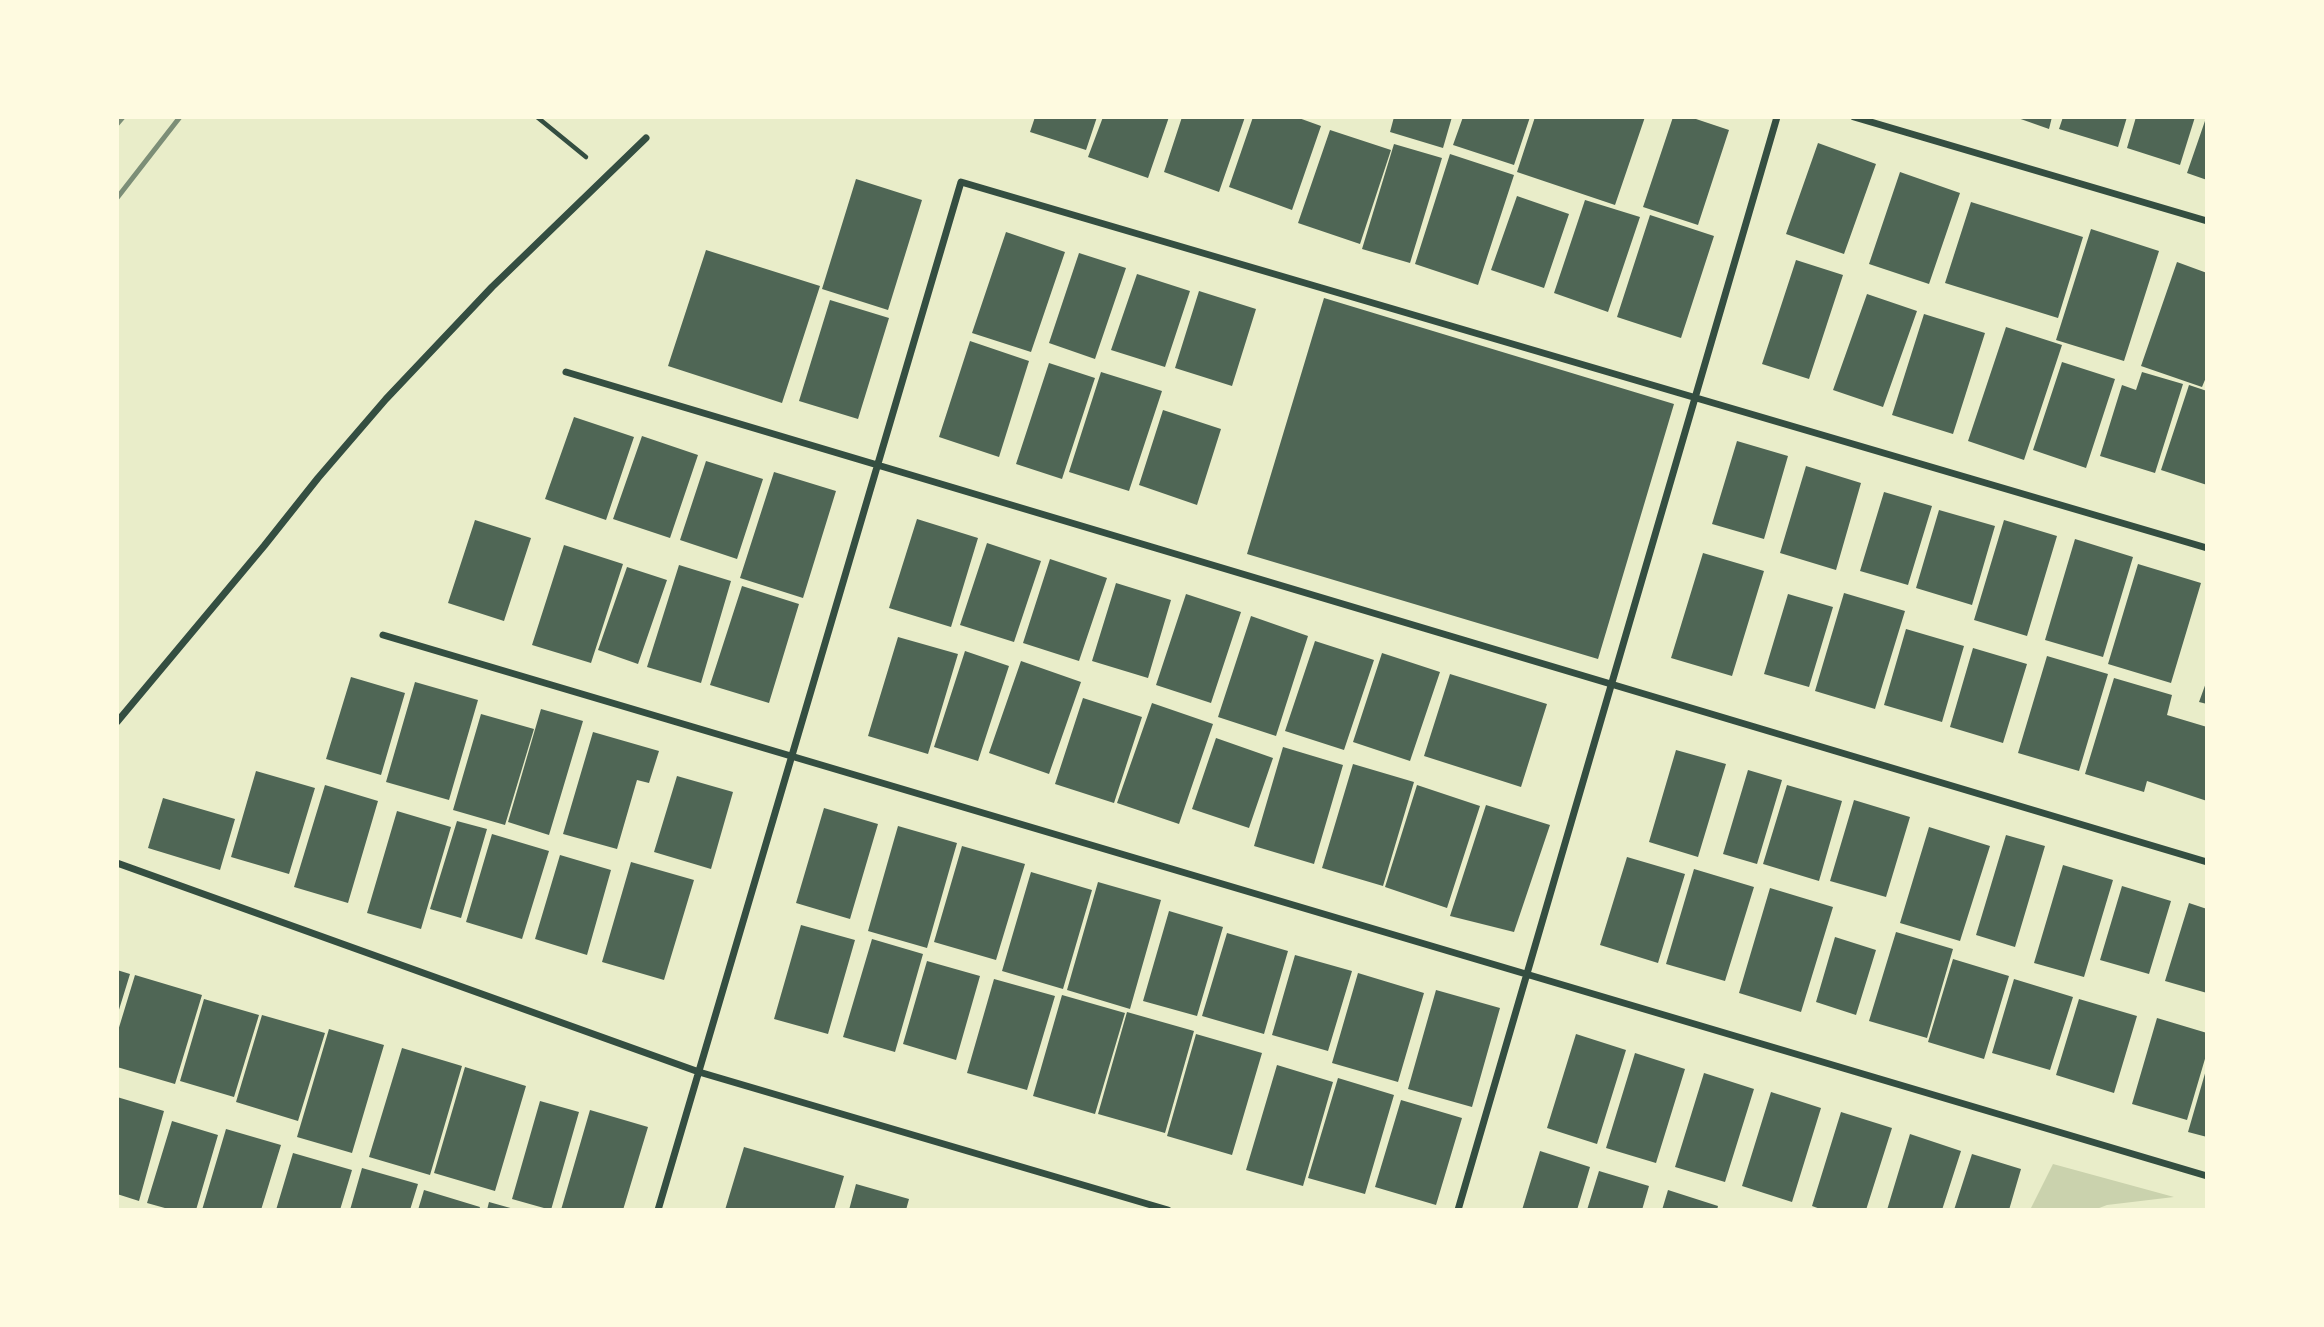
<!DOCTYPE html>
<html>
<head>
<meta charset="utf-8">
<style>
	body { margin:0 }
	#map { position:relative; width:2324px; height:1327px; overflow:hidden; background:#e9edc9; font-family:"Roboto Condensed",sans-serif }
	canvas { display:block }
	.frame { position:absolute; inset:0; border:119px solid #fefae0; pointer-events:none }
</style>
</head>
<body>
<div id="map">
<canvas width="2324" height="1327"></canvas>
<div class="frame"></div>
</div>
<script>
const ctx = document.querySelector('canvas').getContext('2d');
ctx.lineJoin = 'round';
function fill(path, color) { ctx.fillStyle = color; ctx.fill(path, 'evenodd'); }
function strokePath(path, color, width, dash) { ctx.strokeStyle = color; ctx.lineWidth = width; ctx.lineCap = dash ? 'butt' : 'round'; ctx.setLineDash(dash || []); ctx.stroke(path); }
fill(new Path2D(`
	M 2053,1164 L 2174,1197 L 2107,1205 L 2094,1210 L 2030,1210 Z`), '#cad2ad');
fill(new Path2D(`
	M 1035,117 L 1097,117 L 1086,150 L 1030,132 Z
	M 1103,117 L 1169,117 L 1148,178 L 1088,157 Z
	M 1182,117 L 1245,117 L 1219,192 L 1164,172 Z
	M 1253,117 L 1296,117 L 1321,126 L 1292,210 L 1229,187 Z
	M 1394,117 L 1452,117 L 1443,148 L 1390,132 Z
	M 1463,117 L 1530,117 L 1514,165 L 1453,145 Z
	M 1535,117 L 1645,117 L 1615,205 L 1517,172 Z
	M 1673,117 L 1690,117 L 1729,130 L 1698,225 L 1643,207 Z
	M 2015,117 L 2052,117 L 2049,129 Z
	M 2063,117 L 2127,117 L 2118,147 L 2059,129 Z
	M 2136,117 L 2195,117 L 2180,165 L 2127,148 Z
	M 2206,118 L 2207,118 L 2207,180 L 2187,173 Z
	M 1330,130 L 1391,150 L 1360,244 L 1298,223 Z
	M 1818,143 L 1876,164 L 1844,254 L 1786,234 Z
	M 1394,144 L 1442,158 L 1410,263 L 1362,249 Z
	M 1450,154 L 1514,175 L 1478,285 L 1415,264 Z
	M 1900,172 L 1960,193 L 1929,284 L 1869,264 Z
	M 856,179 L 922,200 L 888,310 L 822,289 Z
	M 1517,196 L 1569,214 L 1544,288 L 1491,270 Z
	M 1585,200 L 1640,217 L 1608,312 L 1554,293 Z
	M 1971,202 L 2083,237 L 2058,318 L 1945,283 Z
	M 1650,215 L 1714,236 L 1681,338 L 1617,317 Z
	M 2091,229 L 2159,251 L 2124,361 L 2056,340 Z
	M 1006,232 L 1065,252 L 1031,352 L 972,333 Z
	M 706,250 L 820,286 L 782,403 L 668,366 Z
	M 1079,253 L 1126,268 L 1095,359 L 1049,343 Z
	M 1796,260 L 1843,275 L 1809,379 L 1762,364 Z
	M 2177,262 L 2207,273 L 2207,375 L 2202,387 L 2141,366 Z
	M 1137,274 L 1190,291 L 1165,367 L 1111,350 Z
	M 1199,291 L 1256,309 L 1232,386 L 1175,368 Z
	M 1867,294 L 1917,311 L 1883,407 L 1833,390 Z
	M 1324,298 L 1674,404 L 1598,659 L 1247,554 Z
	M 830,300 L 889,318 L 858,419 L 799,401 Z
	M 1924,314 L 1985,333 L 1953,434 L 1892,415 Z
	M 2006,327 L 2062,345 L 2024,460 L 1968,441 Z
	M 970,341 L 1029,361 L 999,457 L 939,437 Z
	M 2062,362 L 2115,379 L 2086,468 L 2033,450 Z
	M 1049,363 L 1095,378 L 1062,479 L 1016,464 Z
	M 1101,372 L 1162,391 L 1129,491 L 1069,472 Z
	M 2142,372 L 2183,384 L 2155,473 L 2100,456 L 2122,385 L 2136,390 Z
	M 2189,385 L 2207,391 L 2207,485 L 2161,470 Z
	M 1163,410 L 1221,429 L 1197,505 L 1139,485 Z
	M 574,417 L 634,437 L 606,520 L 545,499 Z
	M 642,436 L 698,455 L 670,538 L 613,519 Z
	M 1737,441 L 1788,456 L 1764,539 L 1712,524 Z
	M 706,461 L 763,479 L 737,559 L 680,540 Z
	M 1806,466 L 1861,483 L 1836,570 L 1780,553 Z
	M 774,472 L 836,491 L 803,598 L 740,578 Z
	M 1884,492 L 1932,506 L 1908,585 L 1860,571 Z
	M 1939,510 L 1995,526 L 1972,605 L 1916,588 Z
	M 917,519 L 978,538 L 951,627 L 889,608 Z
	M 475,520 L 531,538 L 504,621 L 448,603 Z
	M 2004,520 L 2057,536 L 2027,636 L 1974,620 Z
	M 2075,539 L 2133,557 L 2103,657 L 2045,640 Z
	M 987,543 L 1041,561 L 1014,642 L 960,625 Z
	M 564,545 L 623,564 L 591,663 L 532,645 Z
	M 1703,553 L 1764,571 L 1732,676 L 1671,658 Z
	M 1050,559 L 1107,578 L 1079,661 L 1023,643 Z
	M 2138,564 L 2201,583 L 2171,683 L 2108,664 Z
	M 679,565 L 731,581 L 701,683 L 647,667 Z
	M 627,567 L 667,580 L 638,664 L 598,650 Z
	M 1116,583 L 1171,600 L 1148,678 L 1092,661 Z
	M 742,586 L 799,604 L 769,703 L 710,685 Z
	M 1844,593 L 1905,611 L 1875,709 L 1815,691 Z
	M 1186,594 L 1241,612 L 1211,703 L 1156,685 Z
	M 1788,594 L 1833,607 L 1809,687 L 1764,674 Z
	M 1251,616 L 1308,636 L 1276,736 L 1218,717 Z
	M 1906,629 L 1964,646 L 1942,722 L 1884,705 Z
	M 898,637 L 958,654 L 928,754 L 868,736 Z
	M 1315,641 L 1374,660 L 1344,750 L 1285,731 Z
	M 1973,648 L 2027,664 L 2003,743 L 1950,727 Z
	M 965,651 L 1009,666 L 978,761 L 934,747 Z
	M 1382,653 L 1440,672 L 1410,761 L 1353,742 Z
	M 2047,656 L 2108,674 L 2079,771 L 2018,753 Z
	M 1021,661 L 1081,682 L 1049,774 L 989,753 Z
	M 1450,674 L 1547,704 L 1521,787 L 1424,756 Z
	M 351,677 L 405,693 L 381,775 L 326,759 Z
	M 2114,678 L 2172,695 L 2167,715 L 2207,727 L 2207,801 L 2147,781 L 2144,792 L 2085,774 Z
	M 2207,680 L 2207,704 L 2199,702 Z
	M 415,682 L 478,700 L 449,800 L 386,782 Z
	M 1083,698 L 1142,717 L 1114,803 L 1055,784 Z
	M 1152,703 L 1213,724 L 1179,824 L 1117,803 Z
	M 541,709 L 583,721 L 549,835 L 508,822 Z
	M 481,714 L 534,729 L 505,825 L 453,810 Z
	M 593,732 L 659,751 L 649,783 L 637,780 L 617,849 L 563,834 Z
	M 1216,738 L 1273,758 L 1249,828 L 1192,809 Z
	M 1283,747 L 1343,765 L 1314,864 L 1254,846 Z
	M 1676,750 L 1726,764 L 1698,857 L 1649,842 Z
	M 1353,764 L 1414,782 L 1383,886 L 1322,868 Z
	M 1748,770 L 1782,780 L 1757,864 L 1723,854 Z
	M 256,771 L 315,788 L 289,874 L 231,857 Z
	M 677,776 L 733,792 L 711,869 L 654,852 Z
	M 325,785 L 378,801 L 348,903 L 294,887 Z
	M 1417,785 L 1480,806 L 1447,908 L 1385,887 Z
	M 1787,785 L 1842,801 L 1819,881 L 1763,864 Z
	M 163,798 L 235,819 L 220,870 L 148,848 Z
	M 1854,800 L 1910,817 L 1886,897 L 1830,881 Z
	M 1486,805 L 1550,825 L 1514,932 L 1450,916 Z
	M 824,808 L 878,824 L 850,919 L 796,903 Z
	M 397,811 L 451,827 L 421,929 L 367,913 Z
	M 457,821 L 487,829 L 461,918 L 430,909 Z
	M 898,826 L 957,843 L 927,948 L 868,931 Z
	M 1929,827 L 1990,846 L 1960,941 L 1900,923 Z
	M 492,834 L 549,851 L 522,939 L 466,922 Z
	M 2006,835 L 2045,846 L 2015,947 L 1976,935 Z
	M 962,846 L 1025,864 L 996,960 L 934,942 Z
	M 560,855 L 611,870 L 587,955 L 535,939 Z
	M 1627,857 L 1685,874 L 1658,963 L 1600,945 Z
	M 631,862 L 694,880 L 664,980 L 602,962 Z
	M 2063,865 L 2113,880 L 2084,977 L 2034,963 Z
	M 1694,869 L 1754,887 L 1725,981 L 1666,964 Z
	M 1031,872 L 1092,890 L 1063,989 L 1002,971 Z
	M 1098,882 L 1161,900 L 1130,1009 L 1067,990 Z
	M 2122,886 L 2171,901 L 2149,974 L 2100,960 Z
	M 1770,888 L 1833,907 L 1801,1012 L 1739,993 Z
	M 2189,903 L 2207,909 L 2207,993 L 2165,981 Z
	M 1169,911 L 1223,927 L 1197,1016 L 1143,1001 Z
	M 801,925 L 855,940 L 828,1034 L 774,1019 Z
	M 1896,932 L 1953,949 L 1927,1038 L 1869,1021 Z
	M 1227,933 L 1288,951 L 1264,1034 L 1202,1016 Z
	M 1835,937 L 1876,950 L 1856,1015 L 1816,1002 Z
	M 872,939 L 923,954 L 895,1052 L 843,1037 Z
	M 1295,955 L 1352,971 L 1328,1051 L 1272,1035 Z
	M 1953,959 L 2009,976 L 1984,1059 L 1928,1042 Z
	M 927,961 L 980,976 L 956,1060 L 903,1044 Z
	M 117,970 L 130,974 L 118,1013 L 117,1013 Z
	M 1358,973 L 1424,993 L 1398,1082 L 1332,1063 Z
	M 135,975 L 202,995 L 175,1084 L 117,1067 L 117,1034 Z
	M 994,979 L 1055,996 L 1027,1090 L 967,1073 Z
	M 2014,979 L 2073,997 L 2050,1070 L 1992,1053 Z
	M 1436,990 L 1500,1008 L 1472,1107 L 1408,1089 Z
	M 1062,995 L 1125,1013 L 1095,1114 L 1033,1096 Z
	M 204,999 L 259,1015 L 234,1097 L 180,1081 Z
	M 2079,999 L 2137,1016 L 2114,1093 L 2056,1075 Z
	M 1127,1012 L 1194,1031 L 1165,1133 L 1098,1114 Z
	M 262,1015 L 325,1033 L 298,1121 L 236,1102 Z
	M 2157,1018 L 2207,1033 L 2207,1052 L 2187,1120 L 2132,1104 Z
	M 329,1029 L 384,1045 L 352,1153 L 297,1137 Z
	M 1196,1034 L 1262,1053 L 1232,1155 L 1167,1136 Z
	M 1576,1034 L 1626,1050 L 1597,1144 L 1547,1128 Z
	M 402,1048 L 462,1066 L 430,1175 L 369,1157 Z
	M 1635,1053 L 1685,1069 L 1656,1163 L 1606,1148 Z
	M 1277,1065 L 1333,1082 L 1303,1186 L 1246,1170 Z
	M 465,1067 L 526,1086 L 495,1191 L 434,1173 Z
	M 2206,1070 L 2207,1070 L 2207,1137 L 2188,1132 Z
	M 1704,1073 L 1754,1089 L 1725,1182 L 1675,1167 Z
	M 1338,1078 L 1394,1095 L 1365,1194 L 1308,1178 Z
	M 1771,1092 L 1821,1108 L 1792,1202 L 1742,1186 Z
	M 117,1097 L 164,1111 L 139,1201 L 117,1194 Z
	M 1401,1100 L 1462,1118 L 1436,1205 L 1375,1187 Z
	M 540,1101 L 579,1112 L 551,1210 L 512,1199 Z
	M 590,1110 L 648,1127 L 623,1210 L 561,1210 Z
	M 1841,1112 L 1892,1128 L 1866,1210 L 1823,1210 L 1812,1206 Z
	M 172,1121 L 218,1135 L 196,1210 L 172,1210 L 147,1203 Z
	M 226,1129 L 281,1145 L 261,1210 L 202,1210 Z
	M 1910,1134 L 1961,1151 L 1942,1210 L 1887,1210 Z
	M 744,1147 L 844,1176 L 834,1210 L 725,1210 Z
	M 1540,1151 L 1590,1167 L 1577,1210 L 1522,1210 Z
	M 293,1153 L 352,1170 L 340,1210 L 276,1210 Z
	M 1972,1154 L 2021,1169 L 2009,1210 L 1954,1210 Z
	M 362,1168 L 418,1184 L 410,1210 L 350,1210 Z
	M 1599,1171 L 1649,1186 L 1642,1210 L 1587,1210 Z
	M 856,1184 L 909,1199 L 906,1210 L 849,1210 Z
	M 424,1190 L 480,1207 L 479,1210 L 418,1210 Z
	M 1668,1190 L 1718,1206 L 1717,1210 L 1662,1210 Z
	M 489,1202 L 514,1209 L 514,1210 L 487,1210 Z`), '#4f6655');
strokePath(new Path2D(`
	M 537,117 L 586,157`), '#344e41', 4.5);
strokePath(new Path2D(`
	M 1854,117 L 2207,221
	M 566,372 L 2207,862
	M 383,635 L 2207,1176
	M 117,722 L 264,546 L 318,478 L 386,399 L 492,287 L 646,138
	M 117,863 L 699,1072 L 1168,1210
	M 658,1210 L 961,182 L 2207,548
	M 1458,1210 L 1777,117`), '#344e41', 7);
strokePath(new Path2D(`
	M 117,124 L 123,117
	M 117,198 L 180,117`), '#7c8e77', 5);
</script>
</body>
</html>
